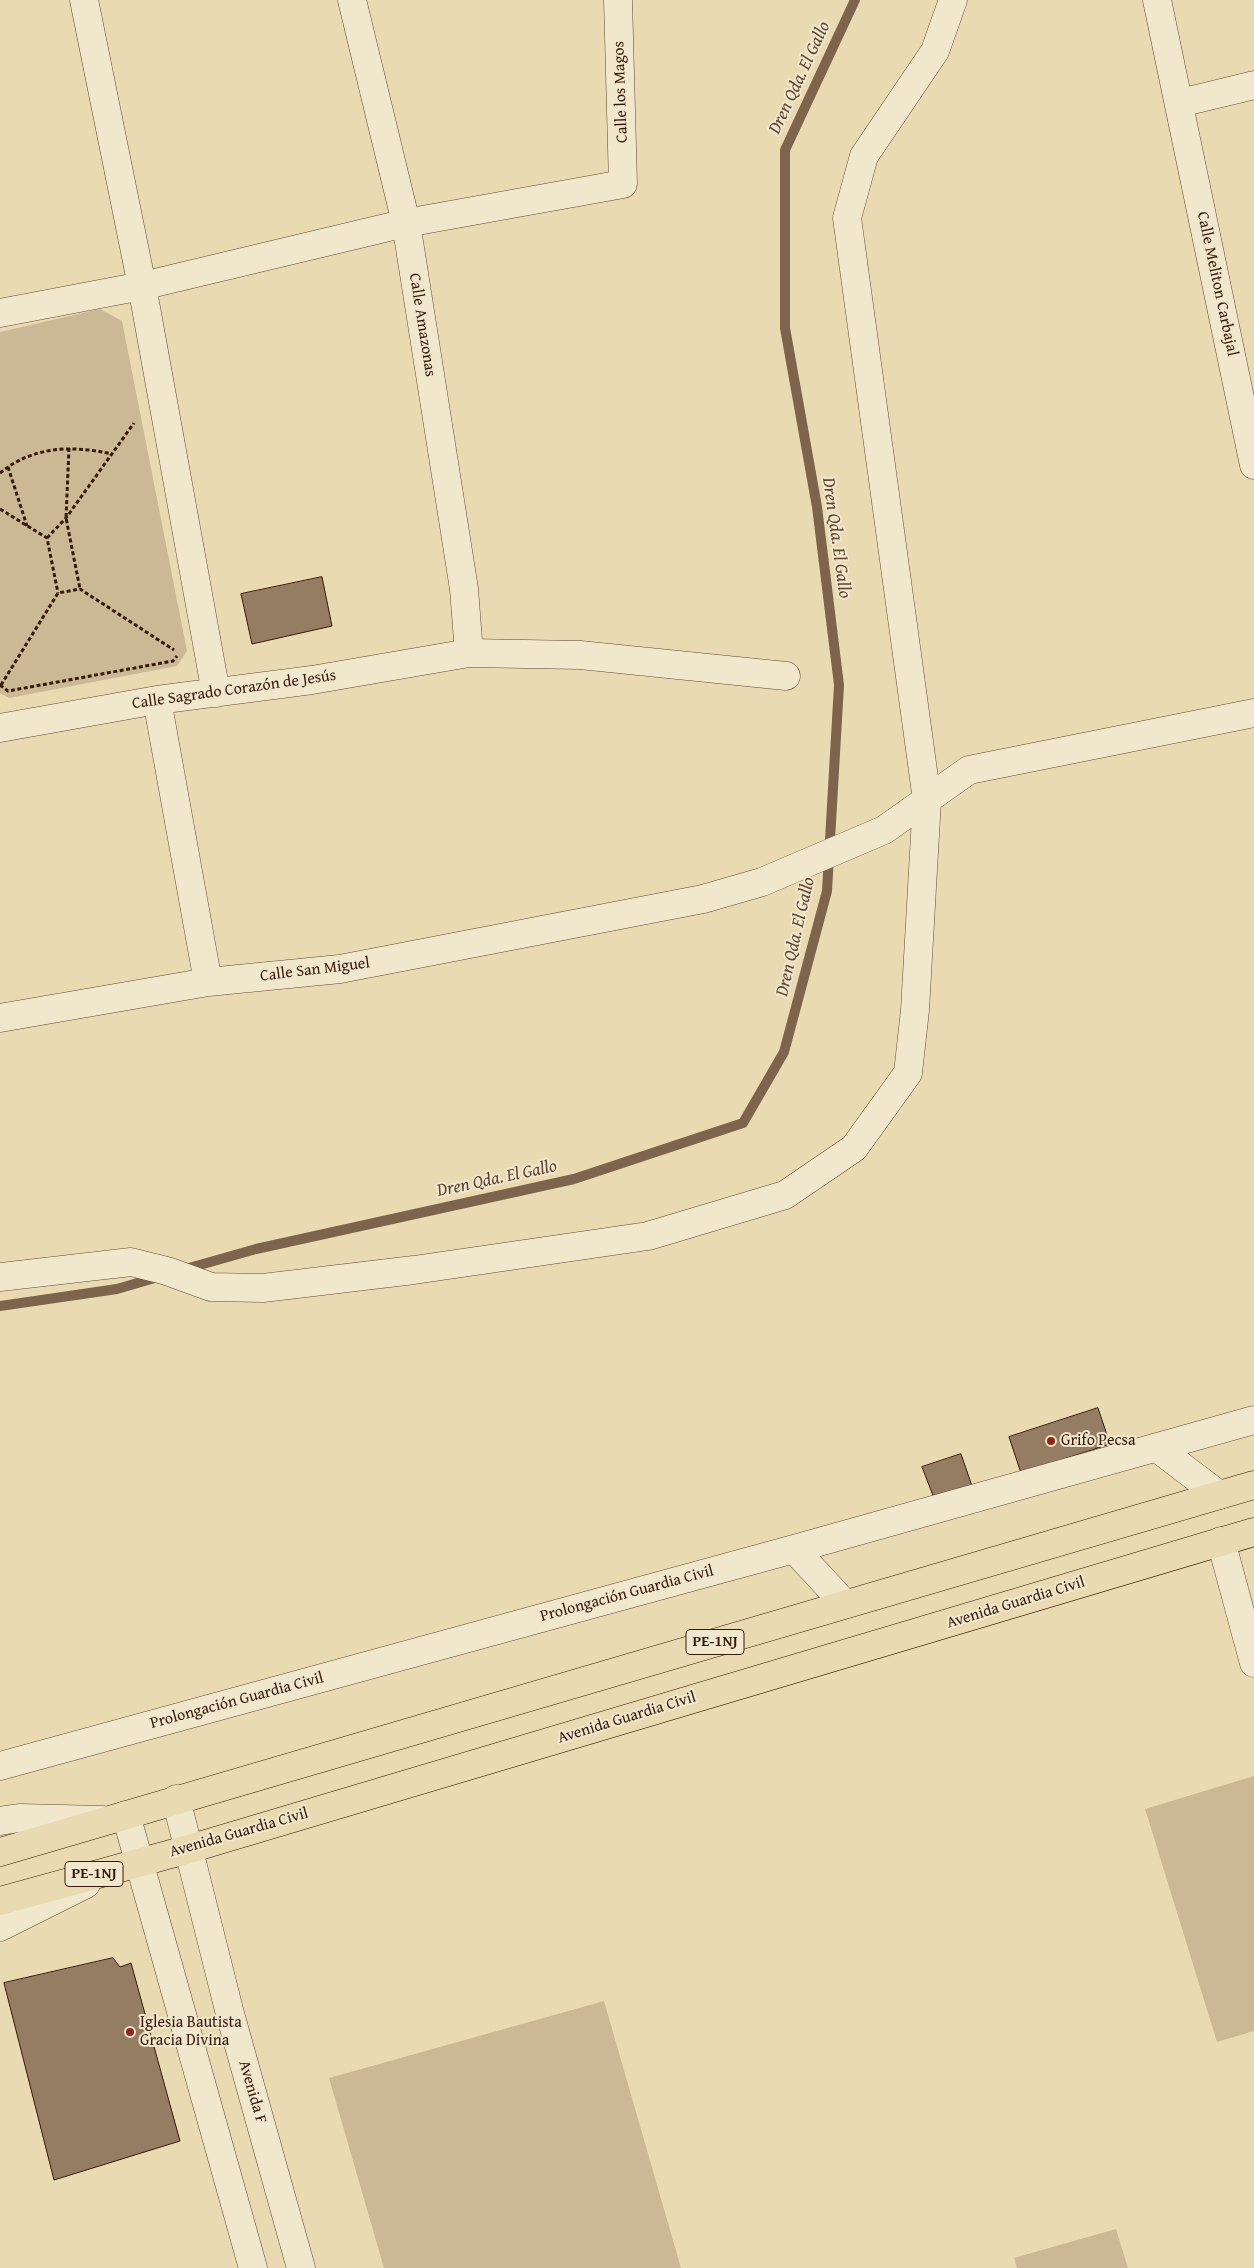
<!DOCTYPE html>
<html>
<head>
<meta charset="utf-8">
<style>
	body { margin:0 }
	canvas { display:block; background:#eadab2 }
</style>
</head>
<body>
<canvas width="1254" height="2268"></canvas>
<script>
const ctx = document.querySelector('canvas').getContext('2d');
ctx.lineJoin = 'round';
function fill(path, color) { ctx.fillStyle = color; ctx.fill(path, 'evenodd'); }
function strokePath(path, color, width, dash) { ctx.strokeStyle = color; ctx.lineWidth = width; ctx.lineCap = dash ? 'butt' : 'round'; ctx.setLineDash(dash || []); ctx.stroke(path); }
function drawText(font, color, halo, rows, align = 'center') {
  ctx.font = font + ' "Gentium Book Plus",serif'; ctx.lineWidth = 4; ctx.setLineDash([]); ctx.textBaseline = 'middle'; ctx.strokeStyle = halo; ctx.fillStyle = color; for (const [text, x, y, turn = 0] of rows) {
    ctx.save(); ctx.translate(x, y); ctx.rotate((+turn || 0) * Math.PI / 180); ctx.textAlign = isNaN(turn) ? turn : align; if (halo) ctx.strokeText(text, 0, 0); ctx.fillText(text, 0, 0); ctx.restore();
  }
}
fill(new Path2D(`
	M 100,309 L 122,321 L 187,651 L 177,666 L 9,698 L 0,693 L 0,332 Z
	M 1254,1776 L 1254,2031 L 1217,2042 L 1145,1809 Z
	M 604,2001 L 681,2268 L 384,2268 L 329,2078 Z
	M 1116,2229 L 1128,2268 L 1017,2268 L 1014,2258 Z`), '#cbb996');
strokePath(new Path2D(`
	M 182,1270 L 256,1249 L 574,1179 L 743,1123 L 784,1052 L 827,891 L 839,685 L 817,507 L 785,328 L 785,150 L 855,0
	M 0,1306 L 117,1289 L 158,1277`), '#7d654d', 10);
const building = new Path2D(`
	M 322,577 L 332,626 L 252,644 L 241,594 Z
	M 1098,1408 L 1110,1444 L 1021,1473 L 1009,1437 Z
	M 961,1454 L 972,1486 L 934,1498 L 922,1467 Z
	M 113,1958 L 120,1967 L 131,1963 L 180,2141 L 54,2180 L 4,1983 Z`);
fill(building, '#947d62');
strokePath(building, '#36190b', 1);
const minor = new Path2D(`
	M 84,0 L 142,286 L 216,693
	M 352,0 L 406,223 L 464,589 L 469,653
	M 1157,0 L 1254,465
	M 1180,103 L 1254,85
	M 0,313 L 142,286 L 406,223 L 623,184 L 618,0
	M 157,700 L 208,982
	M 0,728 L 157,700 L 312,680 L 469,653 L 580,655 L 786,676
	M 0,1018 L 208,982 L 340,969 L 703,899 L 762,882 L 884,830 L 969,770 L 1254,713
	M 0,1277 L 131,1262 L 167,1271 L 211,1287 L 263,1288 L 414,1270 L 648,1236 L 785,1195 L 854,1148 L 908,1073 L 915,1010 L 927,800 L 847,218 L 864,156 L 935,51 L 953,0
	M 1156,1447 L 1219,1495
	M 1221,1541 L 1254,1663
	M 794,1549 L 845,1604
	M 0,1766 L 794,1549 L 1254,1420
	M 176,1799 L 229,2010 L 301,2268
	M 126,1815 L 253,2268
	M 0,1821 L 19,1818 L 102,1820
	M 0,1927 L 86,1884`);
const highway = new Path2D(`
	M 0,1852 L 1254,1485
	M 0,1901 L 189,1849 L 1254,1532`);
strokePath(minor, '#634935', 29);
strokePath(highway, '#36190b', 29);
strokePath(new Path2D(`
	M 69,448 L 66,518 L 80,589
	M 8,467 L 27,526
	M 0,473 C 33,446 72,445 112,454
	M 0,509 L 47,538 L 58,593
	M 47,538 L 66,518 L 134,423
	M 0,685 L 8,691 L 173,661 L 177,656
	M 1,685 L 58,593 L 80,589 L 174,650`), '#36190b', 3, [4, 2.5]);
strokePath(minor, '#f1e7cd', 28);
strokePath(highway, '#eadab2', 28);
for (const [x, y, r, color] of [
	[1051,1441,5,"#8f2418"],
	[130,2032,5,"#8f2418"]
]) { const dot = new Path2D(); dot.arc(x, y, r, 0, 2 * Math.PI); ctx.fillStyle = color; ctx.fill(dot); strokePath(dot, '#f1e7cd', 2); }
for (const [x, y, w] of [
	[715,1642,58],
	[94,1874,58]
]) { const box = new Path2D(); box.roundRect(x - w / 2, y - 12.5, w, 25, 4); ctx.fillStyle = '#f1e7cd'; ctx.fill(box); strokePath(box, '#36190b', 1); }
drawText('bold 15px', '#36190b', null, [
	["PE-1NJ",715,1642],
	["PE-1NJ",94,1874]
]);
drawText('16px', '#36190b', '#f1e7cd', [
	["Calle los Magos",621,92,-92],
	["Calle Meliton Carbajal",1217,284,78],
	["Calle Amazonas",422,325,81],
	["Calle Sagrado Corazón de Jesús",234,690,-8],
	["Calle San Miguel",315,970,-7],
	["Prolongación Guardia Civil",627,1594,-15],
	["Avenida Guardia Civil",1016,1603,-17],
	["Prolongación Guardia Civil",237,1701,-15],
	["Avenida Guardia Civil",627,1718,-17],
	["Avenida Guardia Civil",239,1833,-16],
	["Avenida F",252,2092,74]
]);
drawText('16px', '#36190b', '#f1e7cd', [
	["Grifo Pecsa",1061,1441],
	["Iglesia Bautista",140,2023],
	["Gracia Divina",140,2041]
], 'left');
drawText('italic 18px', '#604532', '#f1e7cd', [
	["Dren Qda. El Gallo",800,78,-65],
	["Dren Qda. El Gallo",836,538,82],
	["Dren Qda. El Gallo",796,937,-77],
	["Dren Qda. El Gallo",497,1179,-12]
]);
</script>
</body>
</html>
